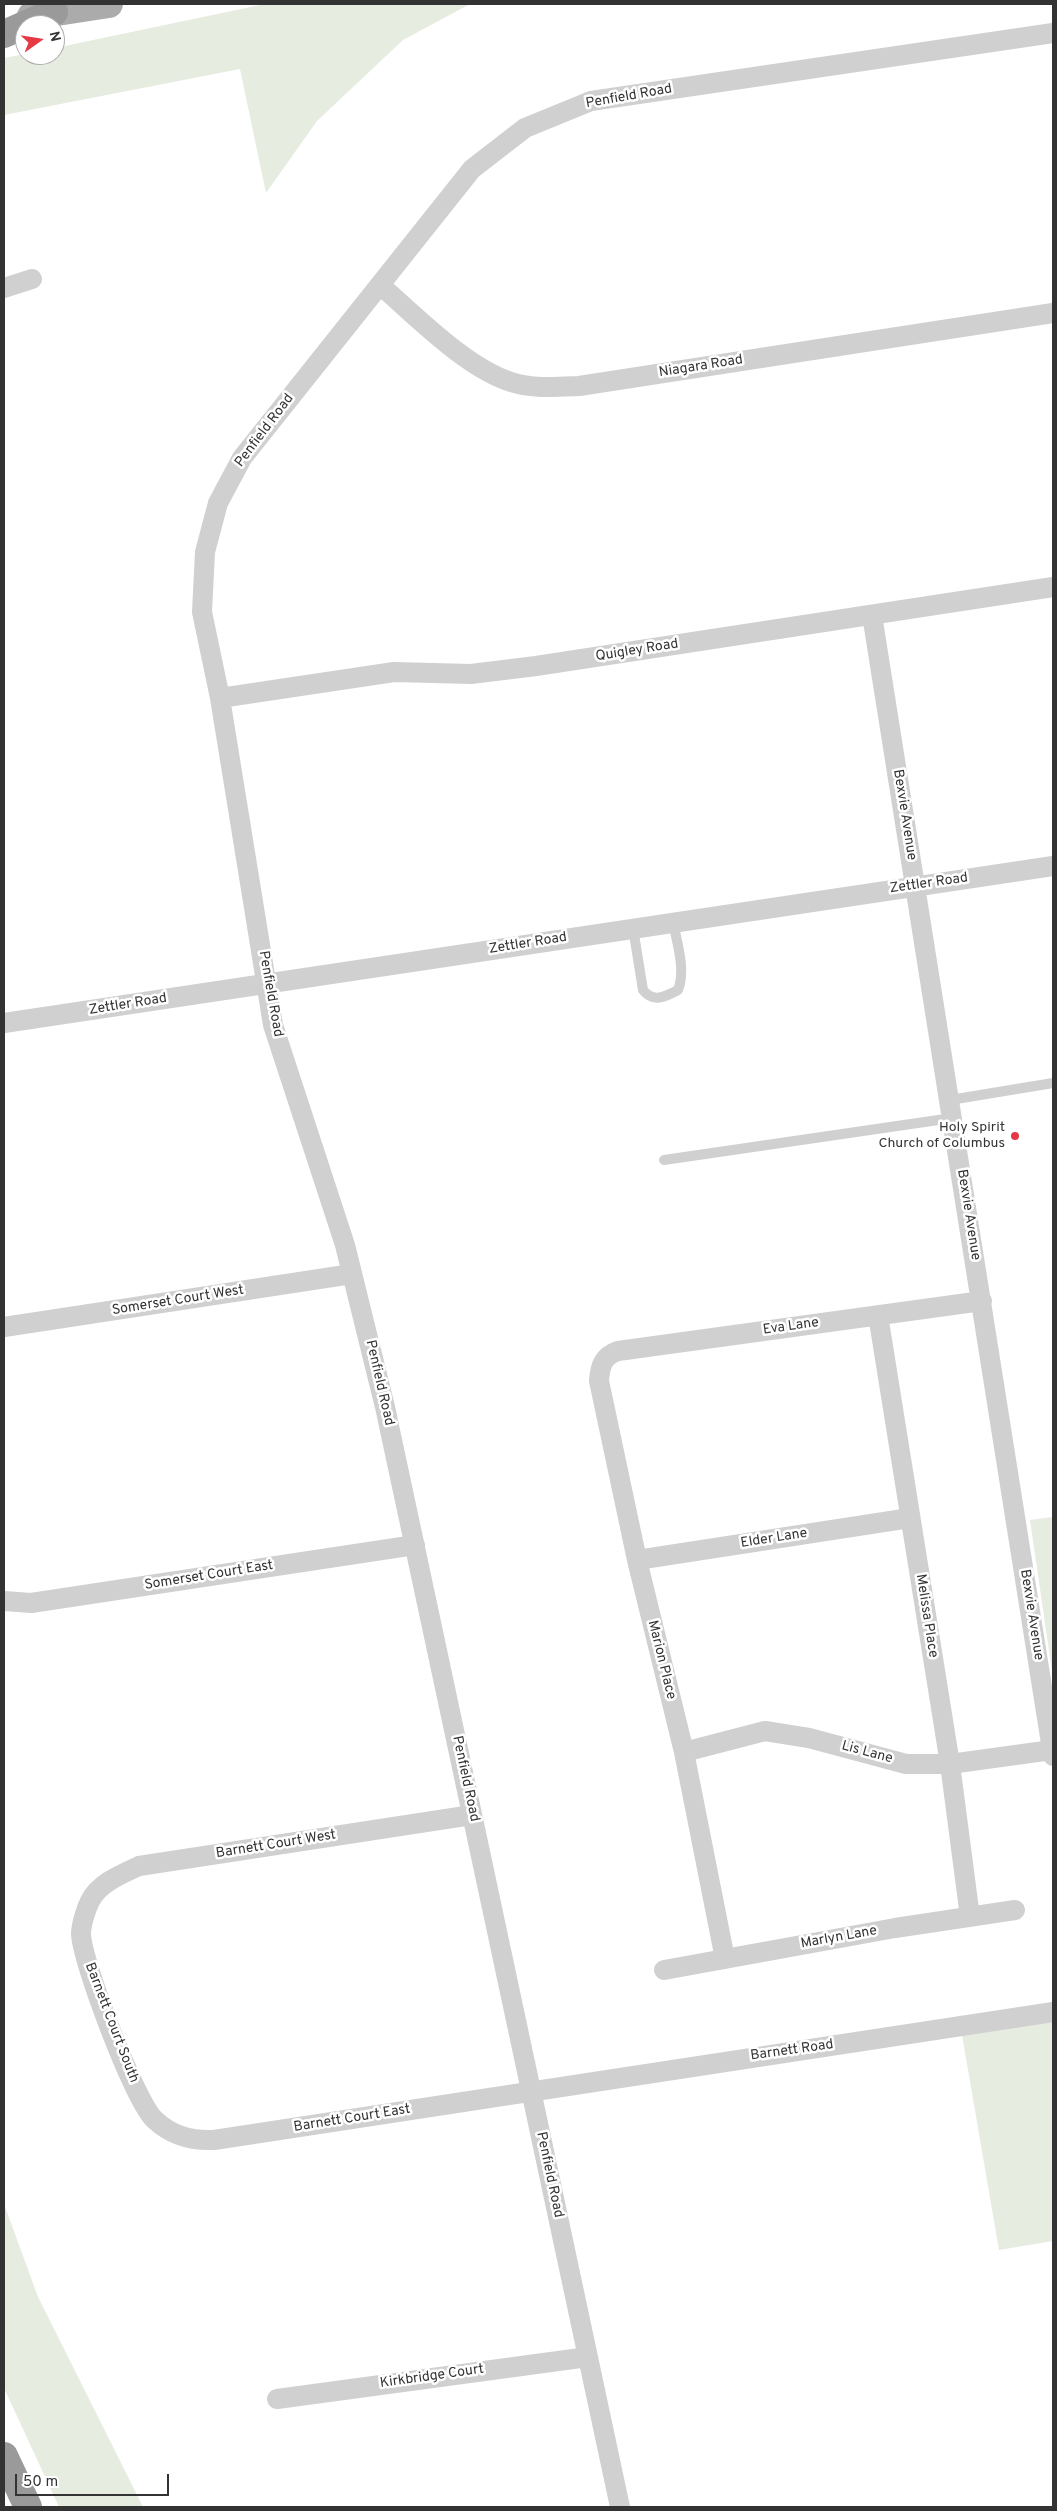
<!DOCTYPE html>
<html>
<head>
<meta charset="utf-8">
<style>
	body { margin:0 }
	#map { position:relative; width:1057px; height:2511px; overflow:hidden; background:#fff; font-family:Overpass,sans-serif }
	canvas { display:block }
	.frame { position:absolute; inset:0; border:5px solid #333; pointer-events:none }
	.north { position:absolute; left:15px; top:15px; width:50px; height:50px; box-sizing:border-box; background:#fff; border:1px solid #adadad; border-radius:50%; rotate:77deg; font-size:14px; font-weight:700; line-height:20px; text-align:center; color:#333 }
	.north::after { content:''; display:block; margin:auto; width:18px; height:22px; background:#e63946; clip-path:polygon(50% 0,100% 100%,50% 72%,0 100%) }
	.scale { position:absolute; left:15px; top:2474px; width:154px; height:22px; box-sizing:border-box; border:2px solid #333; border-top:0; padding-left:6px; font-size:15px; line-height:18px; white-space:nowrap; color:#333; -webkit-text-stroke:4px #fff; paint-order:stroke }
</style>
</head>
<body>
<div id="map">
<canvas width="1057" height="2511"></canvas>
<div class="frame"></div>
<div class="north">N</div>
<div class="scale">50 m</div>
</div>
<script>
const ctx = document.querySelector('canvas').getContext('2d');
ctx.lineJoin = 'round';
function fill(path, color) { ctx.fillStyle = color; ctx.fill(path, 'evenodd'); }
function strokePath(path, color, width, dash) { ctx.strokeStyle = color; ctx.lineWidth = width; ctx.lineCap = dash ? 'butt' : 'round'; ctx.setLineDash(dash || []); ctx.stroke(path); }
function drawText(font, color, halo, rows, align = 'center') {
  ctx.font = font + ' Overpass,sans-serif'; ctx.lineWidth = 5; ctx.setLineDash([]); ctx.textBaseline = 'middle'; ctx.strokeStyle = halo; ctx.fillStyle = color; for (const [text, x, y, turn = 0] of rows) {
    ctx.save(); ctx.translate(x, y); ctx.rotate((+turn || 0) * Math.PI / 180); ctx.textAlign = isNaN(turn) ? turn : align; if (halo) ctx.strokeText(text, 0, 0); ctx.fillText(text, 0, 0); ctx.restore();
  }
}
fill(new Path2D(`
	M 265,4 L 470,4 L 403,40 L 317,121 L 266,193 L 240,69 L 4,115 L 4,58 L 25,54 L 55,55 L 55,48 Z
	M 1053,1517 L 1053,1678 L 1030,1520 Z
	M 1053,2020 L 1053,2241 L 999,2250 L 962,2035 Z
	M 4,2204 L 38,2297 L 143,2507 L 59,2507 L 4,2388 Z`), '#e6ecdf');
strokePath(new Path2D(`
	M 633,928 L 643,990 C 653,1003 665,997 678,990 C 686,970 677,943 673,922
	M 950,1100 L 1053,1083
	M 664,1160 L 952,1118`), '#d0d0d0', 10);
strokePath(new Path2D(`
	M 380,285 C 416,316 465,367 511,382 C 533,389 556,387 579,386 L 1053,313
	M 4,288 L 32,279
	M 872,615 L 1053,1756
	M 220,698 L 394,672 L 471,674 L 536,666 L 1053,587
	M 4,1023 L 1053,866
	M 878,1315 L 950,1764 L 970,1917
	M 4,1327 L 352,1274
	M 637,1560 L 910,1518
	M 4,1601 L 31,1603 L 415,1545
	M 684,1752 L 765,1731 L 809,1738 L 906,1764 L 950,1764 L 1052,1750
	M 472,1815 L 139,1866 C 122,1874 99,1883 90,1901 C 86,1909 81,1925 81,1934 C 82,1962 135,2102 155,2120 C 172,2136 191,2141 214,2140 L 1053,2012
	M 725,1959 L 684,1752 L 637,1560 L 599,1381 C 600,1366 603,1356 618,1351 L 982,1301
	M 664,1970 L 895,1928 L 1015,1910
	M 277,2399 L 588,2357
	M 620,2507 L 385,1407 L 345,1245 L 273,1025 L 220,698 L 202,612 L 205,552 L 218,503 L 242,458 L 472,169 L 525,128 L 591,101 L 1053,33`), '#d0d0d0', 20);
strokePath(new Path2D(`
	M 31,16 L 109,4`), '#ababab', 28);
strokePath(new Path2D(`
	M 4,34 L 54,12
	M 4,2456 L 28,2507`), '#9a9a9a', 28);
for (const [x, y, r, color] of [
	[1015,1136,5,"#e63946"]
]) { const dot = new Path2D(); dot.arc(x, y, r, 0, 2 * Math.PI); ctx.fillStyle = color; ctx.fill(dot); strokePath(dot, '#fff', 2); }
drawText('14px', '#333', '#fff', [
	["Penfield Road",629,97,-10],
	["Niagara Road",701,367,-9],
	["Penfield Road",265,431,-53],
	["Quigley Road",637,651,-9],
	["Bexvie Avenue",904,815,81],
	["Zettler Road",929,884,-8],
	["Zettler Road",528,944,-9],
	["Penfield Road",270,994,80],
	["Zettler Road",128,1005,-9],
	["Bexvie Avenue",968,1215,81],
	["Somerset Court West",178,1301,-9],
	["Eva Lane",791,1327,-8],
	["Penfield Road",379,1383,77],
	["Elder Lane",774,1539,-9],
	["Somerset Court East",209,1576,-9],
	["Bexvie Avenue",1031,1615,81],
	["Melissa Place",926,1616,81],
	["Marion Place",661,1660,76],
	["Lis Lane",867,1753,15],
	["Penfield Road",465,1779,78],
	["Barnett Court West",276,1845,-9],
	["Marlyn Lane",839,1938,-10],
	["Barnett Court South",111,2023,69],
	["Barnett Road",792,2051,-8],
	["Barnett Court East",352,2119,-9],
	["Penfield Road",549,2175,78],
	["Kirkbridge Court",432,2377,-8]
]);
drawText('14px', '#333', '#fff', [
	["Holy Spirit",1005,1128],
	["Church of Columbus",1005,1144]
], 'right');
</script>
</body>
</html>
